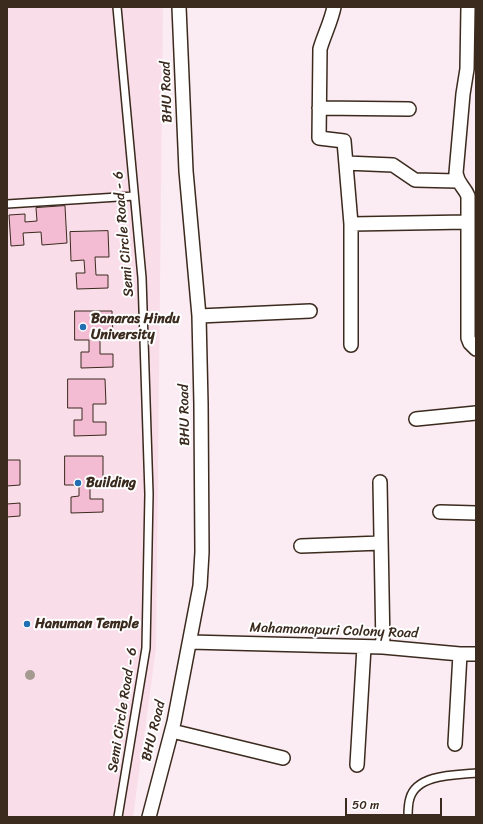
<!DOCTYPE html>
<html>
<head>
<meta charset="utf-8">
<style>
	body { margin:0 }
	#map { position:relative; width:483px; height:824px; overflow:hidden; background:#fbebf2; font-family:Sriracha,sans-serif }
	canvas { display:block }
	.frame { position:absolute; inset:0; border:8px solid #3b2a1e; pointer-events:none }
	.scale { position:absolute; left:345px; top:798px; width:97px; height:18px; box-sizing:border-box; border:2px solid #3b2a1e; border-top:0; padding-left:5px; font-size:12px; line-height:14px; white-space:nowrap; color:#3b2a1e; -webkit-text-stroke:3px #fff; paint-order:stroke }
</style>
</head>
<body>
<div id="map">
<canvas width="483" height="824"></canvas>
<div class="frame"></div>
<div class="scale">50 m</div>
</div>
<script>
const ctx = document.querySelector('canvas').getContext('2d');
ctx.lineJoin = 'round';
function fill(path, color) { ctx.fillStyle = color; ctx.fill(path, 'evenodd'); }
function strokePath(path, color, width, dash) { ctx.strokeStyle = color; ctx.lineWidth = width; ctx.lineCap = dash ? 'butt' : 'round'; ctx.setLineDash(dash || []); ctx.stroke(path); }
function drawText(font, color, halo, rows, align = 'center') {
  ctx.font = font + ' Sriracha,sans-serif'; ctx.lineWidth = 4; ctx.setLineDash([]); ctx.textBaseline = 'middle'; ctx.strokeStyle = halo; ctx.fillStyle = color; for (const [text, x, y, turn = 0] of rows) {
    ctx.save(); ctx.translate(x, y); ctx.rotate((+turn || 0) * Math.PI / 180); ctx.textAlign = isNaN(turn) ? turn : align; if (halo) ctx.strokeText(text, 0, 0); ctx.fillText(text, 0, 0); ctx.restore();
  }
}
fill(new Path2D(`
	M 7,7 L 163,7 L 156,648 L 133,817 L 7,817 Z`), '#f9dde9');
const building = new Path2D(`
	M 65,206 L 67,243 L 42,245 L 41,232 L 23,233 L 24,245 L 11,246 L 9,215 L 25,214 L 25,222 L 37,221 L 36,208 Z
	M 108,231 L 109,257 L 95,257 L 96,275 L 108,275 L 108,288 L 77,289 L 76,273 L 85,273 L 84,260 L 71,261 L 70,232 Z
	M 75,311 L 112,311 L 113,336 L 100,336 L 100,354 L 113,354 L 113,367 L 81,368 L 81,352 L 89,352 L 89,340 L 75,340 Z
	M 68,379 L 105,379 L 106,404 L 93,404 L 93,422 L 106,422 L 106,435 L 74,436 L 74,420 L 82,420 L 82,408 L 68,408 Z
	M 65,456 L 103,456 L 103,481 L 90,481 L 90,499 L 103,499 L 103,512 L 71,513 L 71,497 L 79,496 L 79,485 L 65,485 Z
	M 7,460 L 20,460 L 20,485 L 7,486 Z
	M 7,486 L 7,504 L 20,503 L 20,516 L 7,517 Z`);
fill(building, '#f3bcd3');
strokePath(building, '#3b2a1e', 1);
const service = new Path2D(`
	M 117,7 L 142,278 L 149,494 L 146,648 L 118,817
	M 7,204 L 134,196
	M 408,817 C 408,811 408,804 410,798 C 417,774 456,775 476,773`);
const minor = new Path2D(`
	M 334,7 C 331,22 324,35 320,49 L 319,138 L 344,141 L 351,224 L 351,345
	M 468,7 L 467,69 L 463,94 L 456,173 C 458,185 464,186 468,196 L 468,338 L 470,343 L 476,349
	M 319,108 L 409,109
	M 346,163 L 393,165 L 415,180 L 457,181
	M 351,224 L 467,222
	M 199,316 L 310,311
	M 416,419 L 476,413
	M 380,482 L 383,647
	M 440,512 L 476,513
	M 301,546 L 381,543
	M 190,642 L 383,647 L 460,654 L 476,654
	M 172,731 L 283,758
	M 455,744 L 460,654
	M 357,765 L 364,647
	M 149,817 L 174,722 L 200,586 L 202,552 L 201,404 L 199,316 L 186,171 L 179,7`);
strokePath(service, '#3b2a1e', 10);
strokePath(minor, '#3b2a1e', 16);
strokePath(service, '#fff', 7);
strokePath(minor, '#fff', 13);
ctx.fillStyle = '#a49a8f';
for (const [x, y] of [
	[30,675]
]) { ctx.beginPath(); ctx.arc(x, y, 5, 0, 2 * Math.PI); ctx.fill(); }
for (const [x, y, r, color] of [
	[83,327,4,"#1f6fb2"],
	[78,483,4,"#1f6fb2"],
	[27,624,4,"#1f6fb2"]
]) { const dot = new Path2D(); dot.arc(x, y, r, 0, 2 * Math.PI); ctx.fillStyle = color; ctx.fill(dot); strokePath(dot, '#fff', 1.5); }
drawText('14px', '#3b2a1e', '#fff', [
	["BHU Road",167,92,-92],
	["Semi Circle Road - 6",124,234,-95],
	["BHU Road",185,415,-91],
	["Mahamanapuri Colony Road",334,631,2],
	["Semi Circle Road - 6",123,710,-81],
	["BHU Road",154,731,-76]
]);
drawText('bold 14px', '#3b2a1e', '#fff', [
	["Banaras Hindu",91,319],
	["University",91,335],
	["Building",86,483],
	["Hanuman Temple",35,624]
], 'left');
</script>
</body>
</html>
